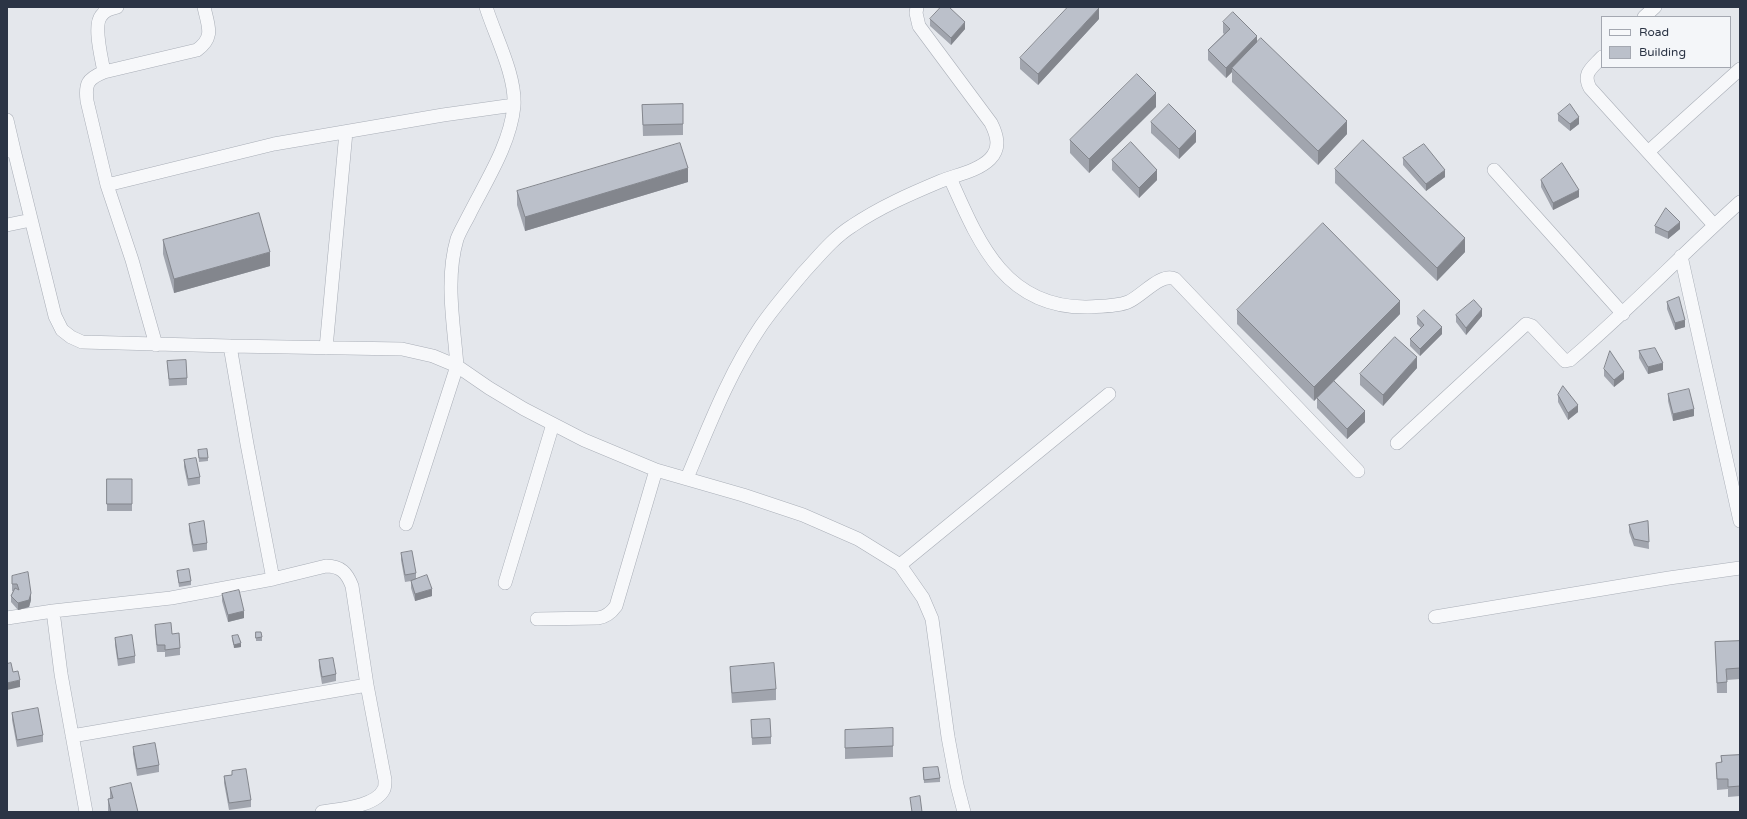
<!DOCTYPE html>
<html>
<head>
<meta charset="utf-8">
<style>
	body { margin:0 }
	#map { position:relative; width:1747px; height:819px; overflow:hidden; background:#e4e7ec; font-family:"Varela Round",sans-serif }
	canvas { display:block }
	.frame { position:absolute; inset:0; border:8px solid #2b3445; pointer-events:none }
	.legend { position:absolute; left:1601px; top:16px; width:130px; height:52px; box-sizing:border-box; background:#f4f6f9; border:1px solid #a4a8b1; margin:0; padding:5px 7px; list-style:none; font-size:12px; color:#2b3445 }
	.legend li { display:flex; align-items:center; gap:8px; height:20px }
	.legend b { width:20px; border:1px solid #a4a8b1 }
</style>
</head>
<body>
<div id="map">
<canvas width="1747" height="819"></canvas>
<div class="frame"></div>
<ul class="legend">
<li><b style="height:5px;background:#f7f8fa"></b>Road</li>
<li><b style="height:11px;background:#bbc0ca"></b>Building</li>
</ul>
</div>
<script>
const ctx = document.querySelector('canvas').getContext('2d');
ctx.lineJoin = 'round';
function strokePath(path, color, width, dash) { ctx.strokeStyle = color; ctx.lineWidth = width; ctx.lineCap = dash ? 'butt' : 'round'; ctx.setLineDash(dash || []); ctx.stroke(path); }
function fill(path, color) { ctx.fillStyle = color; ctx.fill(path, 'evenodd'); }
const minor = new Path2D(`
	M 486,7 C 495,36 516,75 514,106 C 510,145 486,181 469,215 C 465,223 460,231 457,239 C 445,280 454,325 457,366 L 489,388 L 524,409 L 584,440 L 656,470 L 743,495 L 803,515 L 858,539 L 900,565 L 923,598 L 932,619 L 948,737 L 957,785 L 964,812
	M 1644,17 L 1655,7
	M 1602,57 C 1592,68 1582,73 1590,88 L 1714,225
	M 104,72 C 102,60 93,26 101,16 C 105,10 110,9 117,7
	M 7,120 L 14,150 L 7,151
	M 14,150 L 55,316 L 62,330 L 71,337 L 82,342 L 230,346 L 247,444 L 273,579
	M 1648,152 L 1740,69
	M 1494,170 L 1623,314
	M 950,178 C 978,241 1004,307 1085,307 C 1098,306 1116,307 1128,302 C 1141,297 1161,272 1175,279 L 1358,471
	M 107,185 L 87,101 C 85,84 87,79 104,72 L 197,50 C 215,37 208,26 204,7
	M 7,225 L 31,220
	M 1681,256 L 1740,521
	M 156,345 L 132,260 L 107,185 L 274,144 L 443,115 L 514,105
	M 230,346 L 402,349 L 433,356 L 457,366 L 406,524
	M 326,348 L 346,132
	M 1397,443 L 1526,324 L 1532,326 L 1565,361 L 1570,360 C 1629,310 1682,254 1740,202
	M 687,478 C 709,426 729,373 761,326 C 774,307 789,290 804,272 C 819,256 833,238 852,226 C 880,207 910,194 941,181 C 956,175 978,171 990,159 C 1001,148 997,135 991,123 L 919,26 L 916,13 L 917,7
	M 900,565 L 1109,394
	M 505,583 L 553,424
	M 53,611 L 171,598 L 273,579 L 326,566 C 341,566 347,573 352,586 L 367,685 L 385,780 C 385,783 385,787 384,789 C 376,807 338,809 322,812
	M 1435,617 L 1669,578 L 1740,568
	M 7,618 L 53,611 L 61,674 L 86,812
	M 537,619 L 598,618 C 606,617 611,613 616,606 L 656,470
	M 72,736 L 367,685`);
strokePath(minor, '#a9aeb7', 14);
strokePath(minor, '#f7f8fa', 13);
fill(new Path2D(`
	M 930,19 L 965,29 L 951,45 L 930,26 Z
	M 1099,19 L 1038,85 L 1020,69 L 1020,58 Z
	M 1223,22 L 1257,42 L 1347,134 L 1318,165 L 1232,82 L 1232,72 L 1226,78 L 1208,60 L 1208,50 L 1224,34 L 1223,33 Z
	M 683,104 L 683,135 L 643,136 L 642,105 Z
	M 1156,107 L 1089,173 L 1070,153 L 1070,140 Z
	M 1558,114 L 1579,124 L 1570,131 L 1558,121 Z
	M 1151,122 L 1196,142 L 1179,159 L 1151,133 Z
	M 1403,158 L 1445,177 L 1426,191 L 1403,165 Z
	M 1112,160 L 1157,180 L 1139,198 L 1112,170 Z
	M 1335,169 L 1465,252 L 1437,281 L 1335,183 Z
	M 1541,180 L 1579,197 L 1553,210 L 1541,187 Z
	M 688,182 L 525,231 L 517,205 L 517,191 Z
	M 1655,226 L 1680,229 L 1668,239 L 1655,233 Z
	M 163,240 L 270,266 L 174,293 L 163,254 Z
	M 1667,302 L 1685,327 L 1675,330 L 1667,309 Z
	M 1237,310 L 1400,314 L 1325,390 L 1365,422 L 1347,439 L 1317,408 L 1317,398 L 1314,401 L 1237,324 Z
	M 1456,315 L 1482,316 L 1466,335 L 1456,322 Z
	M 1417,317 L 1442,334 L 1420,356 L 1410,346 L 1410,339 L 1421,328 L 1417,324 Z
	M 1639,351 L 1663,370 L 1648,374 L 1639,358 Z
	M 167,361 L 187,378 L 187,385 L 169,386 Z
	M 1417,368 L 1383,406 L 1360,385 L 1360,374 Z
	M 1604,369 L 1624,379 L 1614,387 L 1604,376 Z
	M 1668,394 L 1694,416 L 1673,421 L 1668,401 Z
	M 1558,395 L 1578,412 L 1568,420 L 1558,402 Z
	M 198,450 L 208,458 L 208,461 L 199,462 Z
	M 184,460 L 200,477 L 200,484 L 188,486 L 184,467 Z
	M 107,479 L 132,479 L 132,511 L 107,511 Z
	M 1648,521 L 1649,549 L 1634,546 L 1629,532 L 1629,525 Z
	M 189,524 L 207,543 L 207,550 L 193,552 L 189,531 Z
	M 401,553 L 416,573 L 416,579 L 432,596 L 415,601 L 411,588 L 411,581 L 405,582 L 401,560 Z
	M 177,571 L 191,581 L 191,585 L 179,587 Z
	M 12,576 L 31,600 L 29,607 L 18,610 L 11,602 L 11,596 L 13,591 L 12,591 Z
	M 222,594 L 244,618 L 228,622 L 222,601 Z
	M 155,625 L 180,648 L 180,655 L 165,657 L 165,652 L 157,652 L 155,632 Z
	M 256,632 L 262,637 L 262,641 L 256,641 Z
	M 232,636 L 241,647 L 234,648 L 232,639 Z
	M 115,638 L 135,656 L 135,663 L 118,666 L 115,645 Z
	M 1740,641 L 1740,679 L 1727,680 L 1727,693 L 1717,693 L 1715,642 Z
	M 319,660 L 336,674 L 336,681 L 322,684 L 319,667 Z
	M 730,667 L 776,689 L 776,700 L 732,703 L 730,677 Z
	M 12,713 L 43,735 L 43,742 L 17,747 L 12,720 Z
	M 751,720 L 771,737 L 771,744 L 752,745 Z
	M 845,730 L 893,746 L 893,757 L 845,759 Z
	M 133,747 L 159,765 L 159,772 L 137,776 L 133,754 Z
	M 1740,755 L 1740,796 L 1728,797 L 1728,789 L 1717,790 L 1716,763 L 1721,762 L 1721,756 Z
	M 923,768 L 940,778 L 940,782 L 924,783 Z
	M 232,771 L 251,800 L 251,807 L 229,810 L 224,783 L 224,776 L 232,775 Z
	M 110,788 L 138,812 L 108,812 L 108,799 L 110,799 Z`), '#a1a5ae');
fill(new Path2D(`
	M 1099,8 L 1099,19 L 1038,85 L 1038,74 Z
	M 965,22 L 965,29 L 951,45 L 951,38 Z
	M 1257,36 L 1257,47 L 1232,68 L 1232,72 L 1226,78 L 1226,68 Z
	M 1156,93 L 1156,107 L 1089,173 L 1089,159 Z
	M 1579,117 L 1579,124 L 1570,131 L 1570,124 Z
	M 1347,121 L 1347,134 L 1318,165 L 1318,151 Z
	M 1196,131 L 1196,142 L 1179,159 L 1179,149 Z
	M 688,168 L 688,182 L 525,231 L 525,217 Z
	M 1157,170 L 1157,180 L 1139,198 L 1139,188 Z
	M 1445,170 L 1445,177 L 1426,191 L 1426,184 Z
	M 1579,190 L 1579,197 L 1553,210 L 1553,203 Z
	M 1680,222 L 1680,229 L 1668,239 L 1668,232 Z
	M 1465,238 L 1465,252 L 1437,281 L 1437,268 Z
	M 270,252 L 270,266 L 174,293 L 174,279 Z
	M 1400,301 L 1400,314 L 1314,401 L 1314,387 Z
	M 1482,309 L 1482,316 L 1466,335 L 1466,328 Z
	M 1685,320 L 1685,327 L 1675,330 L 1675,323 Z
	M 1442,327 L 1442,334 L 1420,356 L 1420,349 Z
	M 1417,357 L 1417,368 L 1383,406 L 1383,395 Z
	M 1663,363 L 1663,370 L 1648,374 L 1648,367 Z
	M 1624,372 L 1624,379 L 1614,387 L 1614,380 Z
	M 1578,405 L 1578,412 L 1568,420 L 1568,413 Z
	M 1694,409 L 1694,416 L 1673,421 L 1673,414 Z
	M 1365,411 L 1365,422 L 1347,439 L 1347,429 Z
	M 432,589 L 432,596 L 415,601 L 415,594 Z
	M 31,593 L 31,600 L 29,607 L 18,610 L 18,603 Z
	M 244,611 L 244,618 L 228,622 L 228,615 Z
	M 241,643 L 241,647 L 234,648 L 234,645 Z
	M 20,680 L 20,687 L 7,690 L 7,683 Z`), '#83868d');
const building = new Path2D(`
	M 941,7 L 949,7 L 965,22 L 951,38 L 930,19 Z
	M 1068,7 L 1098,7 L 1099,8 L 1038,74 L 1020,58 Z
	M 1233,12 L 1257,36 L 1226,68 L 1208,50 L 1230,29 L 1223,22 Z
	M 1261,38 L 1347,121 L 1318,151 L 1232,68 Z
	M 1137,74 L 1156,93 L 1089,159 L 1070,140 Z
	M 683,104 L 683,124 L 643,125 L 642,105 Z
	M 1169,104 L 1196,131 L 1179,149 L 1151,122 Z
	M 1570,104 L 1579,117 L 1570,124 L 1558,114 Z
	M 1363,140 L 1465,238 L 1437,268 L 1335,169 Z
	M 1131,142 L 1157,170 L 1139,188 L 1112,160 Z
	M 680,143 L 688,168 L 525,217 L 517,191 Z
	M 1424,144 L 1445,170 L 1426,184 L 1403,158 Z
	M 1562,163 L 1579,190 L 1553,203 L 1541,180 Z
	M 1666,208 L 1680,222 L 1668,232 L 1655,226 Z
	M 259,213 L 270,252 L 174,279 L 163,240 Z
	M 1323,223 L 1400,301 L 1314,387 L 1237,310 Z
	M 1679,297 L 1685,320 L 1675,323 L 1667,302 Z
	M 1474,300 L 1482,309 L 1466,328 L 1456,315 Z
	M 1424,310 L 1442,327 L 1420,349 L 1410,339 L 1424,325 L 1417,317 Z
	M 1395,337 L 1417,357 L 1383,395 L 1360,374 Z
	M 1655,348 L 1663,363 L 1648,367 L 1639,351 Z
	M 1610,351 L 1624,372 L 1614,380 L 1604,369 Z
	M 186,360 L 187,378 L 169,379 L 167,361 Z
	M 1334,381 L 1365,411 L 1347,429 L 1317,398 Z
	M 1563,386 L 1578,405 L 1568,413 L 1558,395 Z
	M 1689,389 L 1694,409 L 1673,414 L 1668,394 Z
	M 207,449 L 208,458 L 199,458 L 198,450 Z
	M 196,458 L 200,477 L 188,479 L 184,460 Z
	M 107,479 L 132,479 L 132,504 L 107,504 Z
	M 204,521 L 207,543 L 193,545 L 189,524 Z
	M 1648,521 L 1649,542 L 1634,539 L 1629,525 Z
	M 412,551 L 416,573 L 405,575 L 401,553 Z
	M 189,569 L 191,581 L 179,583 L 177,571 Z
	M 28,572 L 31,593 L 29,600 L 18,603 L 11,596 L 15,588 L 19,590 L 17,584 L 12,584 L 12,576 Z
	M 427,575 L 432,589 L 415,594 L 411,581 Z
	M 239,590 L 244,611 L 228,615 L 222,594 Z
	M 171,623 L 172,634 L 179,633 L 180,648 L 165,650 L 165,645 L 157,645 L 155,625 Z
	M 256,632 L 261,632 L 262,637 L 256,638 Z
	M 132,635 L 135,656 L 118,659 L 115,638 Z
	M 238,635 L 241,643 L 234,645 L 232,636 Z
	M 1740,641 L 1740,668 L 1726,669 L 1727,682 L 1717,683 L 1715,642 Z
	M 333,658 L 336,674 L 322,677 L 319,660 Z
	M 11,663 L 13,672 L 18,671 L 20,680 L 7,683 L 7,664 Z
	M 774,663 L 776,689 L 732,693 L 730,667 Z
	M 38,708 L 43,735 L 17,740 L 12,713 Z
	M 770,719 L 771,737 L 752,738 L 751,720 Z
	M 893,728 L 893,746 L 845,748 L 845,730 Z
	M 155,743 L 159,765 L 137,769 L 133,747 Z
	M 1740,755 L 1740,786 L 1728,787 L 1728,779 L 1717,779 L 1716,763 L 1722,762 L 1721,756 Z
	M 938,767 L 940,778 L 924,780 L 923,768 Z
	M 246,769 L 251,800 L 229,803 L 224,776 L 232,775 L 232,771 Z
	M 131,783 L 138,812 L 111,812 L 108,799 L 113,798 L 110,788 Z
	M 920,796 L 922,812 L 912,812 L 910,798 Z`);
fill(building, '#bbc0ca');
strokePath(building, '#83868d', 1);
</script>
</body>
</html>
